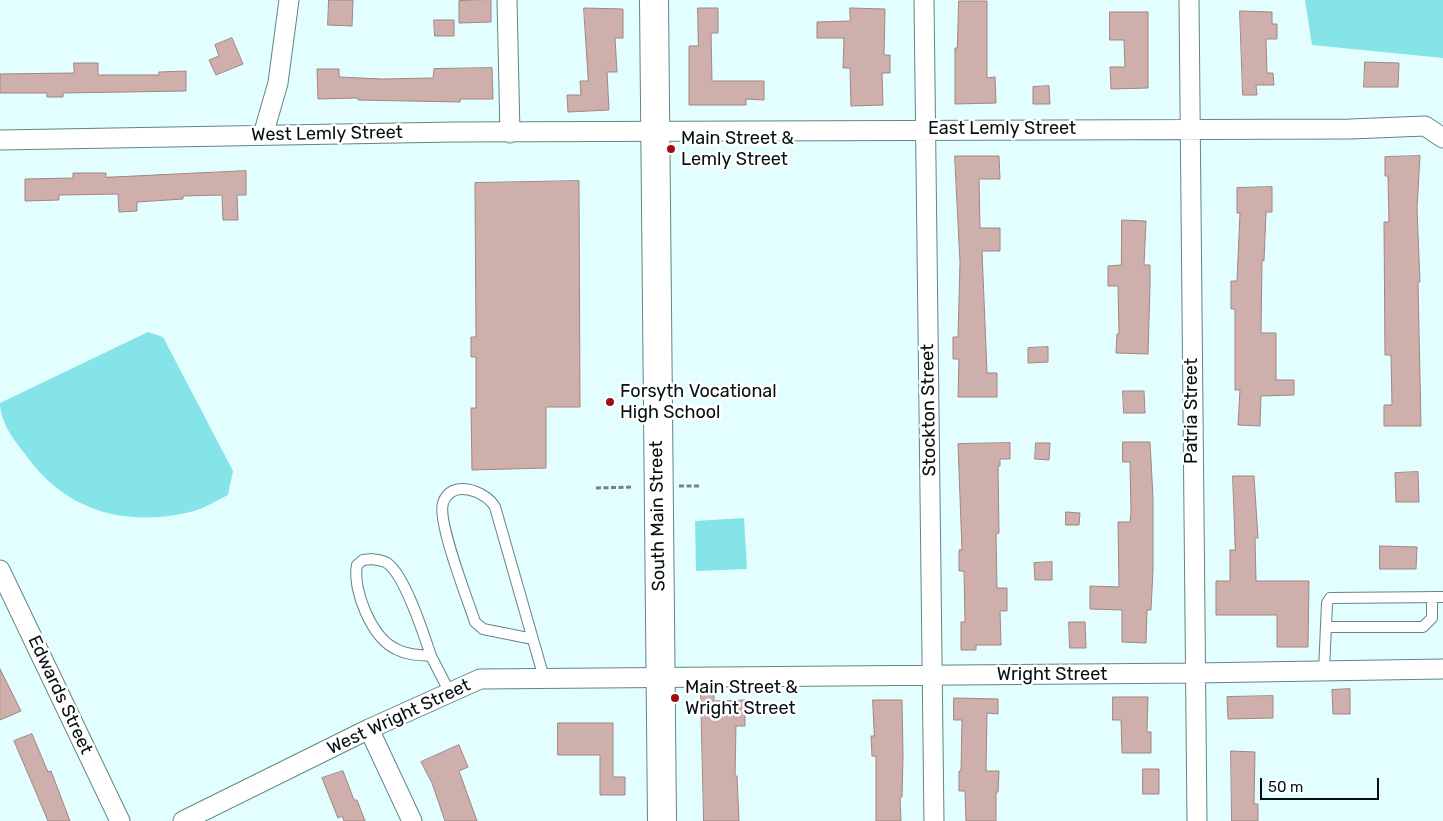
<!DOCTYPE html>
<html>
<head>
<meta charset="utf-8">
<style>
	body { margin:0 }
	#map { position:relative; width:1443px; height:821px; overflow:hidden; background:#e2feff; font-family:Rubik,sans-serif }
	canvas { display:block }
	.scale { position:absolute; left:1260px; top:778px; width:119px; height:22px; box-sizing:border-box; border:2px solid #051011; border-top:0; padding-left:6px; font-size:15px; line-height:18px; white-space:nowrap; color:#051011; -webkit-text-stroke:4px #fff; paint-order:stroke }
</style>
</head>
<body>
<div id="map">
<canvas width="1443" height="821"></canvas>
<div class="scale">50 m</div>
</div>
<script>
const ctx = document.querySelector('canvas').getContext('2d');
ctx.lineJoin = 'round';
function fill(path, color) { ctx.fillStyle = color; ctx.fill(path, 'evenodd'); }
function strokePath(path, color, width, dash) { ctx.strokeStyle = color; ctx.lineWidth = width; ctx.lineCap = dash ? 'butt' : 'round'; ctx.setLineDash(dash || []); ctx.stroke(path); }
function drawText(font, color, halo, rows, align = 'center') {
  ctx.font = font + ' Rubik,sans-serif'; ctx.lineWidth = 5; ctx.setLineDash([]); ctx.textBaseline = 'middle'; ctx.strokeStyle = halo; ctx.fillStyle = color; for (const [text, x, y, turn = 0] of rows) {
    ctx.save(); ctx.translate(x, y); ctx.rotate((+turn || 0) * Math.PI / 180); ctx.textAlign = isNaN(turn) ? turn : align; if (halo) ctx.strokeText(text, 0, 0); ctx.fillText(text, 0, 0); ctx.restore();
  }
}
fill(new Path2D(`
	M 1305,0 L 1443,0 L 1443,58 L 1312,45 Z
	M 148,332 L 163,337 L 233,471 L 228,495 C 216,501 203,509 190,512 C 124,528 64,510 25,454 C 14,440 0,422 0,403 Z
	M 744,518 L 747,569 L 696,571 L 695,521 Z`), '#85e4e7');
const building = new Path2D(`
	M 329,0 L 353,0 L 352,26 L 328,25 Z
	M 491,0 L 491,22 L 459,23 L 459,1 Z
	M 959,1 L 987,1 L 987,78 L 995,77 L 996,103 L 955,104 L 955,48 L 957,48 Z
	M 584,8 L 623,9 L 623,38 L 615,38 L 617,72 L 607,72 L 609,110 L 568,112 L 567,95 L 581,95 L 580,81 L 588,81 Z
	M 698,8 L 718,8 L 718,33 L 711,33 L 712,81 L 764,81 L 764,100 L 746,99 L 746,105 L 689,105 L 689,46 L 698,46 Z
	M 850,8 L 885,9 L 884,55 L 890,55 L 890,73 L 882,73 L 883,105 L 851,106 L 850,68 L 843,68 L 844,38 L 817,38 L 817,22 L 850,21 Z
	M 1240,11 L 1272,12 L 1272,24 L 1277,24 L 1277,39 L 1266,39 L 1267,73 L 1273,73 L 1274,85 L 1256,85 L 1257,95 L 1243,95 Z
	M 1110,12 L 1148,12 L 1148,88 L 1111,89 L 1110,67 L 1125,67 L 1124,40 L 1110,40 Z
	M 434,20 L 454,20 L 454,36 L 435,36 Z
	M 232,38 L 243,64 L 216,75 L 209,60 L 219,56 L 215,45 Z
	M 1365,62 L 1399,63 L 1398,87 L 1364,87 Z
	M 74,63 L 98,63 L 98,75 L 159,75 L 159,72 L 186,71 L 186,91 L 63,93 L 63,97 L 47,97 L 47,93 L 0,93 L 0,74 L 74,73 Z
	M 492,68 L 493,99 L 460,99 L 460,102 L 358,100 L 358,98 L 318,99 L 317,69 L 339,69 L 339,77 L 382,79 L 433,78 L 434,69 Z
	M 1049,86 L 1050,104 L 1033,104 L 1033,87 Z
	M 955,156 L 999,156 L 1000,179 L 979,179 L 980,228 L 1000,228 L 1000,251 L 982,251 L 987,373 L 997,373 L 997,397 L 958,397 L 959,359 L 953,359 L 953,337 L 958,337 L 960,263 Z
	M 1420,156 L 1417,209 L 1420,282 L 1418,282 L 1421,426 L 1384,426 L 1384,405 L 1392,405 L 1391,355 L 1385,355 L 1384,222 L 1389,222 L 1388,176 L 1385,176 L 1385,157 Z
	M 246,171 L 246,195 L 237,195 L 238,220 L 223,220 L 222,195 L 183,196 L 183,199 L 137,202 L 137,211 L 119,212 L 118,194 L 59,195 L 59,200 L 25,201 L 25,179 L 73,178 L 73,173 L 106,173 L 106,177 Z
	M 579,181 L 580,407 L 546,407 L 546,468 L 472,470 L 471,408 L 476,408 L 476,357 L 471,357 L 471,337 L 476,337 L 475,183 Z
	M 1272,187 L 1272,212 L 1266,212 L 1264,261 L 1262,260 L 1261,333 L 1276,333 L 1276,380 L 1294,380 L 1294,395 L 1261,396 L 1260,426 L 1238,425 L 1240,390 L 1235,390 L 1235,309 L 1231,309 L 1231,281 L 1237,281 L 1240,213 L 1237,213 L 1237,188 Z
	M 1122,220 L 1146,221 L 1144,265 L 1150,265 L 1150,285 L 1148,354 L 1116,353 L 1117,334 L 1119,334 L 1118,286 L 1108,286 L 1108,266 L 1121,265 Z
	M 1048,347 L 1048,362 L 1028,363 L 1028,348 Z
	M 1123,391 L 1144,391 L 1145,413 L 1124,413 Z
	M 1123,442 L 1150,442 L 1153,498 L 1153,570 L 1151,610 L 1147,610 L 1146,643 L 1122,642 L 1122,610 L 1090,609 L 1090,586 L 1119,587 L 1118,522 L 1130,522 L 1131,512 L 1130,462 L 1123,462 Z
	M 1010,443 L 1010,459 L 1000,459 L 1000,466 L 998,466 L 999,533 L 996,534 L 997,588 L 1007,588 L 1007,611 L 1000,611 L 1001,645 L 976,645 L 976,650 L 961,650 L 961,622 L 965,622 L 964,571 L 959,571 L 959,550 L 962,550 L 958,444 Z
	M 1036,443 L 1050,443 L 1049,460 L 1035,459 Z
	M 1418,472 L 1419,502 L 1396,502 L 1395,473 Z
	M 1233,476 L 1254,476 L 1258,538 L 1255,538 L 1256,581 L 1309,581 L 1308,647 L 1277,647 L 1277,615 L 1216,615 L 1216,581 L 1230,581 L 1230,550 L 1235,550 Z
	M 1066,512 L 1080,513 L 1079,525 L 1066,525 Z
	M 1380,546 L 1417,547 L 1416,569 L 1380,569 Z
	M 1052,562 L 1052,580 L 1035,580 L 1034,563 Z
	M 1069,622 L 1085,622 L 1086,648 L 1070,648 Z
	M 0,669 L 21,711 L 0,720 Z
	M 1350,689 L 1350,714 L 1333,714 L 1332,690 Z
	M 701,695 L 714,695 L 714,701 L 745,700 L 745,726 L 736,726 L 735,776 L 737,776 L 739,821 L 704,821 Z
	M 1273,696 L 1273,718 L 1228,719 L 1227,697 Z
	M 1113,697 L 1148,697 L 1147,732 L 1151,732 L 1151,753 L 1122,753 L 1121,720 L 1113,720 Z
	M 954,698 L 998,699 L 998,714 L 987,713 L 986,771 L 999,771 L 998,792 L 996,792 L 996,821 L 966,821 L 965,791 L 959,791 L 959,771 L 961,771 L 962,720 L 954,720 Z
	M 873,700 L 902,700 L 903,755 L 902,797 L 900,797 L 901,821 L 876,821 L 876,756 L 872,756 L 871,736 L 874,736 Z
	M 558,723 L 613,723 L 613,777 L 625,777 L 625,795 L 600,795 L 600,755 L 558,755 Z
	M 32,734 L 48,772 L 51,771 L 70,821 L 48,821 L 35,790 L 14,741 Z
	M 459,745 L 468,767 L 459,771 L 477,821 L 445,821 L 432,783 L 421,762 Z
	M 1231,751 L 1255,752 L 1254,804 L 1258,804 L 1258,821 L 1232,821 Z
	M 1143,769 L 1159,769 L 1159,794 L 1143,794 Z
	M 343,771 L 354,800 L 357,800 L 365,821 L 344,821 L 342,816 L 338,818 L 322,778 Z`);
fill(building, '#ceafab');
strokePath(building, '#a28582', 1);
const lane = new Path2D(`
	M 372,559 C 376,560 383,560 387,563 C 405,575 424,635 431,656 C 419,655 407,655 396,649 C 372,638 352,590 357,565 L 363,560 Z
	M 1327,627 L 1423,627 L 1432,618 L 1432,597
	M 533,639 L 483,629 L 475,622 C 468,600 437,522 443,503 C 451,478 486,491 495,507 L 544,678
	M 431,656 L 450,693
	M 1324,671 L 1327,603 L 1330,598 L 1443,597`);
const street = new Path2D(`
	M 507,0 L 510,133
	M 924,0 L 934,821
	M 1189,0 L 1197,821
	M 263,135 L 278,83 L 289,0
	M 0,140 L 454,132 L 1350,129 L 1425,126 L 1443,138
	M 0,570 L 120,821
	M 369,729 L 412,821
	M 183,821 L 369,729 L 480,679 L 1195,673 L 1443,669`);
const primary = new Path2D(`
	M 654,0 L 662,821`);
strokePath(lane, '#648485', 12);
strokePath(street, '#648485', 21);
strokePath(primary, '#648485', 30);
strokePath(new Path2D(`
	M 679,486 L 699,486
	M 596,488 L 633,487`), '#718485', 3, [5, 2.5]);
strokePath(lane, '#fff', 10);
strokePath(street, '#fff', 19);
strokePath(primary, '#fff', 28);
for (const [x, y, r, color] of [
	[671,149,5,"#a40b14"],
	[610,402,5,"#a40b14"],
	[675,698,5,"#a40b14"]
]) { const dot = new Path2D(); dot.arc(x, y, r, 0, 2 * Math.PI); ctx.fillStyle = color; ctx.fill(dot); strokePath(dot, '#fff', 2); }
drawText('18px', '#051011', '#fff', [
	["East Lemly Street",1002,129],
	["West Lemly Street",327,134,-1],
	["Stockton Street",929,410,-91],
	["Patria Street",1192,411,-90],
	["South Main Street",658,516,-91],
	["Wright Street",1052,675],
	["Edwards Street",60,695,65],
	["West Wright Street",399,717,-25]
]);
drawText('18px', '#051011', '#fff', [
	["Main Street &",681,139],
	["Lemly Street",681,160],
	["Forsyth Vocational",620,392],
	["High School",620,413],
	["Main Street &",685,688],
	["Wright Street",685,709]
], 'left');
</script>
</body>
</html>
